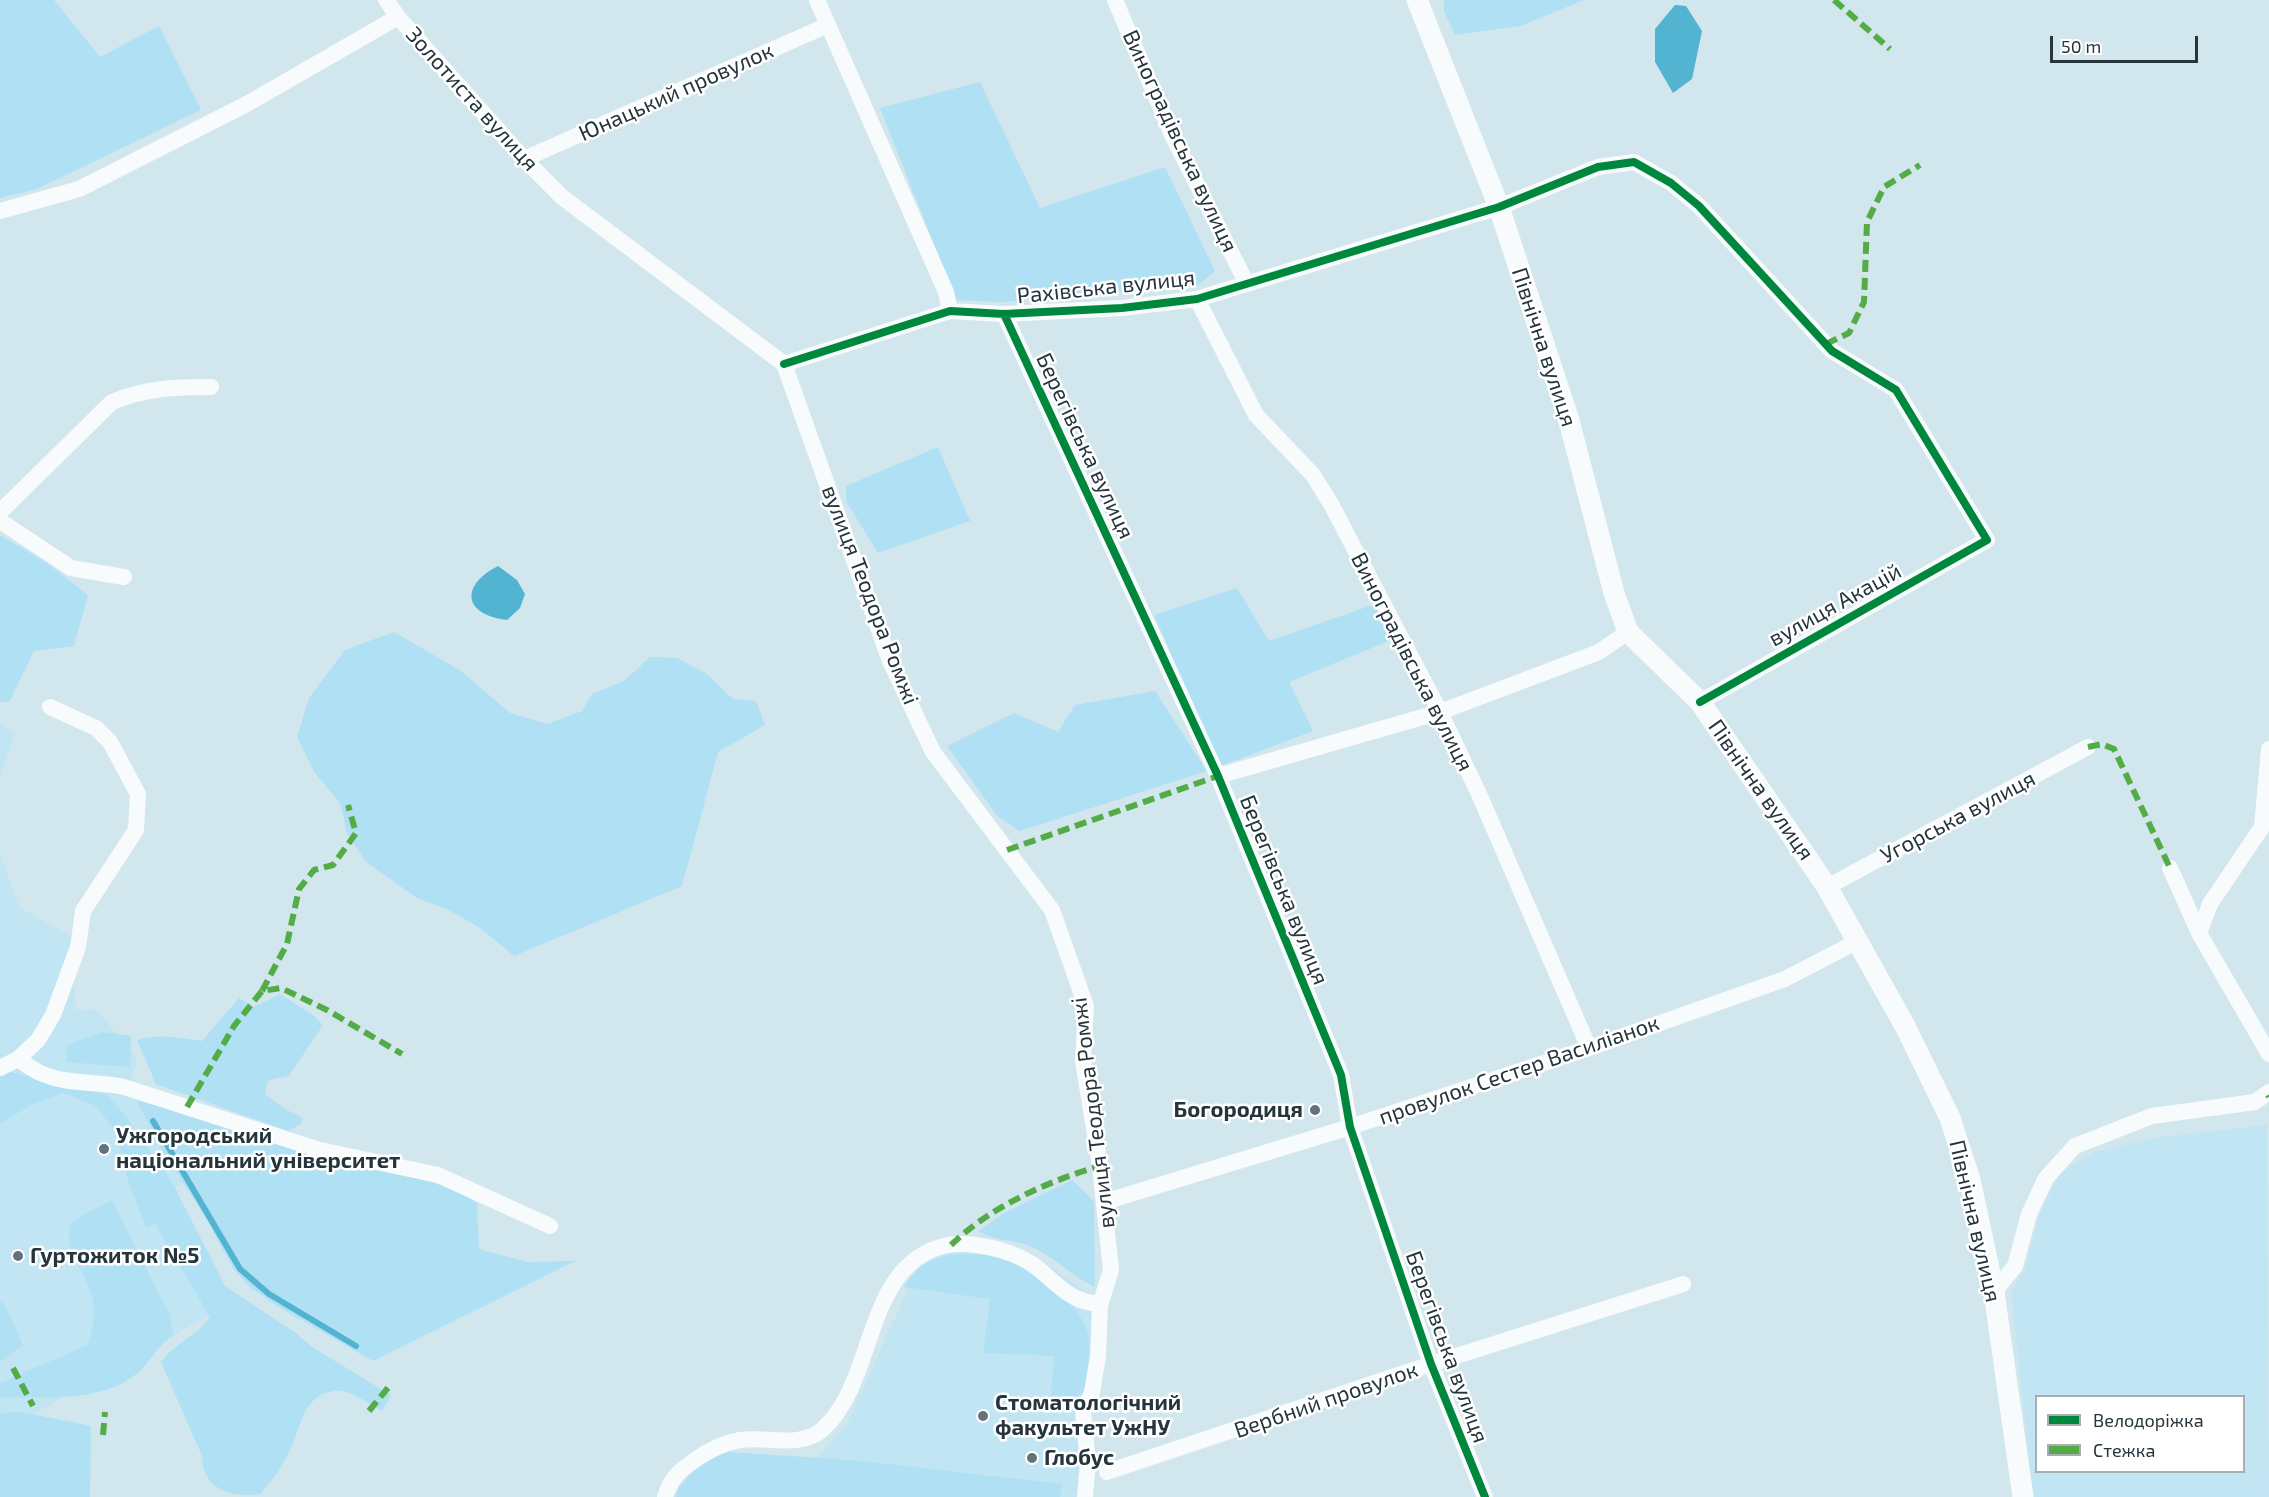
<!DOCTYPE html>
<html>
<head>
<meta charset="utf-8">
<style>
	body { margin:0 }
	#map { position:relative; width:2269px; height:1497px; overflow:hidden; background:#d2e6ee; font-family:"Exo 2",sans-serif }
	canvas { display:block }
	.legend { position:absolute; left:2035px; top:1395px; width:210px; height:78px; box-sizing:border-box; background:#fff; border:2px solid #a8aeb1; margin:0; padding:8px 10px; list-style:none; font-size:18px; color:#26353b }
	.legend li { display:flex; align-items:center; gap:12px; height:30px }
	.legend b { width:30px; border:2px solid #a8aeb1 }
	.scale { position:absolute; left:2050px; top:36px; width:148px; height:27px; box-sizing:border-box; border:3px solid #26353b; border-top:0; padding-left:8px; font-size:18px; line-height:21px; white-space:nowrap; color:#26353b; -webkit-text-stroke:4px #fff; paint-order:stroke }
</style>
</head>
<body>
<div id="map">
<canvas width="2269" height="1497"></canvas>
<ul class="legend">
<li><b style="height:8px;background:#00873e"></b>Велодоріжка</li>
<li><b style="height:8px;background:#53ac46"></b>Стежка</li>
</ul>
<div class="scale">50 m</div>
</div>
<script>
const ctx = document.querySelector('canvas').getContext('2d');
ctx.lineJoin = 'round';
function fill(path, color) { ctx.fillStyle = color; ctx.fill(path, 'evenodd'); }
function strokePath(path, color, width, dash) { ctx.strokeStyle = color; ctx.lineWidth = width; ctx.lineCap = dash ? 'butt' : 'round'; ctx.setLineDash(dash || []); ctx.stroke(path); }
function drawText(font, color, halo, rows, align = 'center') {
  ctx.font = font + ' "Exo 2",sans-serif'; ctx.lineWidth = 5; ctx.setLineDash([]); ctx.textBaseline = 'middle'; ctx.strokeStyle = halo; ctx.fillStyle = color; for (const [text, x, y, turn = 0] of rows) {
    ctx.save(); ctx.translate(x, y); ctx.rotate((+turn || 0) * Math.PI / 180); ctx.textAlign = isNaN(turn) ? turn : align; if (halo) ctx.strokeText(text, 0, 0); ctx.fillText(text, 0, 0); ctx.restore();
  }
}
fill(new Path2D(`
	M 0,723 L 15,734 L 0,775 Z
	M 0,852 L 19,907 L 71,936 L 76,1010 L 96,1009 L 137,1058 L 130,1086 L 203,1128 L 213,1171 L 170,1189 L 234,1306 L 206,1317 L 0,1433 Z
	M 2267,1125 L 2269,1497 L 2033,1497 L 2011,1292 L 2024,1271 L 2039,1215 L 2060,1173 L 2095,1152 L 2153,1138 ZM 2036,1396 L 2244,1396 L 2244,1472 L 2036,1472 Z
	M 967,1239 L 1030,1253 L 1096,1298 L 1080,1497 L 672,1497 L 711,1463 L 810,1465 L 847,1424 L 920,1262 Z`), '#c2e5f4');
fill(new Path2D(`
	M 0,0 L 54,0 L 100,57 L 159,26 L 201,110 L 37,189 L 0,198 Z
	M 1444,0 L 1584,0 L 1520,26 L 1455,35 L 1444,11 Z
	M 980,82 L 1040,208 L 1165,167 L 1215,271 L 1197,286 L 1001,302 L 956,300 L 880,108 Z
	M 938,447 L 970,521 L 878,553 L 846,501 L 846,486 Z
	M 0,535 L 47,563 L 88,595 L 74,646 L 34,651 L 9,702 L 0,702 Z
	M 1237,588 L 1269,641 L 1378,603 L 1391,640 L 1289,682 L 1313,731 L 1221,766 L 1154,615 Z
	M 394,632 L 461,671 L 510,713 L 547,724 L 582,711 L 592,694 L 624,681 L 650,657 L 677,658 L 707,674 L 733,699 L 756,701 L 765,725 L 718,752 L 682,886 L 514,956 L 480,928 L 449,910 L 417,898 L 366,862 L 347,833 L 340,803 L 315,773 L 297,737 L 309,698 L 345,650 Z
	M 1155,691 L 1207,771 L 1020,831 L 998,817 L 947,746 L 1014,713 L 1058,732 L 1075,705 Z
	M 280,994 L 314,1016 L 323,1025 L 289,1076 L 268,1080 L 265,1094 L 285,1109 L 303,1118 L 301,1124 L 288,1131 L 156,1084 L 137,1040 C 158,1033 181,1038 202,1041 L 239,998 L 254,1007 Z
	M 102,1032 L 131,1036 L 130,1067 L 66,1062 L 67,1045 Z
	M 10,1072 L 25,1076 L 29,1074 L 31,1077 L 107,1095 L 127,1118 L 171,1180 L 225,1286 L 296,1333 L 312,1347 L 391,1395 L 382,1411 C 369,1404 347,1387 332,1391 C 303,1397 301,1426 291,1448 C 283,1465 273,1480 260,1494 C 238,1497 216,1494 205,1473 C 202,1466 203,1458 200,1451 C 186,1421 174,1391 161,1362 C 175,1343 198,1335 210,1317 L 155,1224 L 146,1227 L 128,1181 L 115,1131 L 96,1106 L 63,1093 L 31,1105 L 0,1124 L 0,1076 Z
	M 137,1101 L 171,1108 L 459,1190 L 477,1203 L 479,1249 L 527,1262 L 575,1261 L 373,1361 L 279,1307 L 251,1288 L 233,1268 L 204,1215 L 159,1145 Z
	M 1072,1180 L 1094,1201 L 1095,1287 C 1072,1276 1055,1258 1032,1247 C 1015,1239 995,1242 979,1231 L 1002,1214 Z
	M 112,1200 L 170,1315 L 173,1336 C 156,1346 151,1363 135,1375 C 98,1404 44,1395 0,1398 L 0,1383 L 88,1345 C 92,1332 95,1316 93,1302 C 89,1272 62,1256 71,1222 Z
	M 956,1254 C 978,1254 1005,1255 1024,1266 C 1047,1278 1084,1309 1088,1336 C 1091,1353 1087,1374 1086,1391 L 1076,1397 L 1051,1396 L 1054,1356 L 983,1353 L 990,1299 L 904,1287 C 917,1266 933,1257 956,1254 Z
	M 3,1301 L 23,1345 L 0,1362 L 0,1303 Z
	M 22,1412 L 91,1426 L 90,1497 L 0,1497 L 0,1413 Z
	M 727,1452 L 853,1460 L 1062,1484 L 1060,1497 L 676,1497 L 679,1487 L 705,1458 Z`), '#b0e0f4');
fill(new Path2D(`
	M 1675,5 L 1686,6 L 1702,31 L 1692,79 L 1673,93 L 1655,62 L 1655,29 Z
	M 498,566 L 517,580 L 525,594 L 520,608 L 507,620 C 464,615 459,586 498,566 Z`), '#52b4d1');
strokePath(new Path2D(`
	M 153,1121 L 240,1269 L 269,1294 L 356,1346`), '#52b4d1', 6);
strokePath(new Path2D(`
	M 386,0 L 398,17
	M 817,0 L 946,292 L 950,311
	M 1115,0 L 1172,135 L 1246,282
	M 524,159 L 828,25
	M 0,211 L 79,189 L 245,105 L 398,17 L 524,159 L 562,197 L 784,364
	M 1197,299 L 1256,415 L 1313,475 L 1331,504 L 1440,712 L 1479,794 L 1589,1048
	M 1004,314 L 1218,776 L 1341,1075 L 1350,1127 L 1431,1364 L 1485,1497
	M 784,364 L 950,311 L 1004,314 L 1122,308 L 1197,299 L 1499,207 L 1598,167 L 1634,162 L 1671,183 L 1699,206 L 1832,351 L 1896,390 L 1987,540 L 1700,702
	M 784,364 L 890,661 L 933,752 L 1052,910 L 1086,1006 L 1083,1061 L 1100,1166 L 1111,1270 L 1100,1305 L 1098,1357 L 1092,1392 L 1083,1412 L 1088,1462 L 1085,1497
	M 0,512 L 112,402 C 145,388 176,387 211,387
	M 0,521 L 71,568 L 124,577
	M 1218,776 L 1440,712 L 1599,652 L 1628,632
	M 2170,868 L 2199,933 L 2269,1054
	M 1827,887 L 2088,747
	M 2199,933 L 2210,904 L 2262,827 L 2269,749
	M 18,1059 C 26,1064 34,1071 43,1074 C 68,1085 98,1081 124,1087 L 320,1150 L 438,1175 L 550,1226
	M 0,1068 L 18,1059 L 38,1040 L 53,1015 L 78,947 L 83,911 L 136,830 L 138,794 L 110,742 L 96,728 L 50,707
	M 1104,1202 L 1350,1127 L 1589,1048 L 1785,979 L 1858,941
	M 1994,1292 L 2015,1266 L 2029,1214 L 2046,1178 L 2075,1146 L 2152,1116 L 2255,1102 L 2269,1092
	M 1107,1472 L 1431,1364 L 1683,1284
	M 665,1497 C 671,1478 679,1471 695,1460 C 709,1450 723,1443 740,1440 C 767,1436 801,1449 823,1429 C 878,1379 863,1262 948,1245 C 973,1241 1011,1250 1032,1264 C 1047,1274 1061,1292 1078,1299 C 1085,1302 1093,1303 1100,1305`), '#f8fbfc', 16);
strokePath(new Path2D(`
	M 1417,0 L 1499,207 L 1568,417 L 1614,593 L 1628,632 L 1700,702 L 1827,887 L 1905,1026 L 1950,1118 L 1970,1180 L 1994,1292 L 2023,1497`), '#f8fbfc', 21);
strokePath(new Path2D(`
	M 1834,0 L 1890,49
	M 1826,344 L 1849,333 L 1864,302 L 1867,222 L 1884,187 L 1920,165
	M 2088,747 L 2102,744 L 2114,749 L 2170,868
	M 1007,850 L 1218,776
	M 262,991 L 287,944 L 299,889 L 314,870 L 333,865 L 356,833 L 348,805
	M 2268,1095 L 2269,1097
	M 187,1107 L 234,1026 L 262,991 L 281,988 L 327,1010 L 402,1054
	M 951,1245 C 990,1207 1048,1181 1100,1166
	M 13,1368 L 33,1406
	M 369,1411 L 391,1384
	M 103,1435 L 105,1412`), '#53ac46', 6, [12, 6]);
strokePath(new Path2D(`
	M 1004,314 L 1218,776 L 1341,1075 L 1350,1127 L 1431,1364 L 1485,1497
	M 784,364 L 950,311 L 1004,314 L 1122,308 L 1197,299 L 1499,207 L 1598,167 L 1634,162 L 1671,183 L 1699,206 L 1832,351 L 1896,390 L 1987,540 L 1700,702`), '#00873e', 8);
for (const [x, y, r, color] of [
	[1315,1110,6,"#62737a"],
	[104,1149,6,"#62737a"],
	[18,1256,6,"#62737a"],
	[983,1416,6,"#62737a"],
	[1032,1458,6,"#62737a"]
]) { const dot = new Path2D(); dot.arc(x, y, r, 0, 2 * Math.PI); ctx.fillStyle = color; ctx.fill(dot); strokePath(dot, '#fff', 2); }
drawText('22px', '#26353b', '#fff', [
	["Юнацький провулок",676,92,-24],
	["Золотиста вулиця",472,99,48],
	["Виноградівська вулиця",1180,141,65],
	["Рахівська вулиця",1106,287,-6],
	["Північна вулиця",1544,347,72],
	["Берегівська вулиця",1085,446,65],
	["вулиця Теодора Ромжі",870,595,69],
	["вулиця Акацій",1835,605,-29],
	["Виноградівська вулиця",1412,662,63],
	["Північна вулиця",1761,790,55],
	["Угорська вулиця",1958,817,-28],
	["Берегівська вулиця",1284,890,68],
	["провулок Сестер Василіанок",1519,1070,-19],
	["вулиця Теодора Ромжі",1093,1113,-97],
	["Північна вулиця",1975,1221,77],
	["Берегівська вулиця",1447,1347,70],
	["Вербний провулок",1326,1400,-19]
]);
drawText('bold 22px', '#26353b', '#fff', [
	["Богородиця",1303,1110,"right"],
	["Ужгородський",116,1136],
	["національний університет",116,1161],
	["Гуртожиток №5",30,1256],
	["Стоматологічний",995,1403],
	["факультет УжНУ",995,1428],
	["Глобус",1044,1458]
], 'left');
</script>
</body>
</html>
